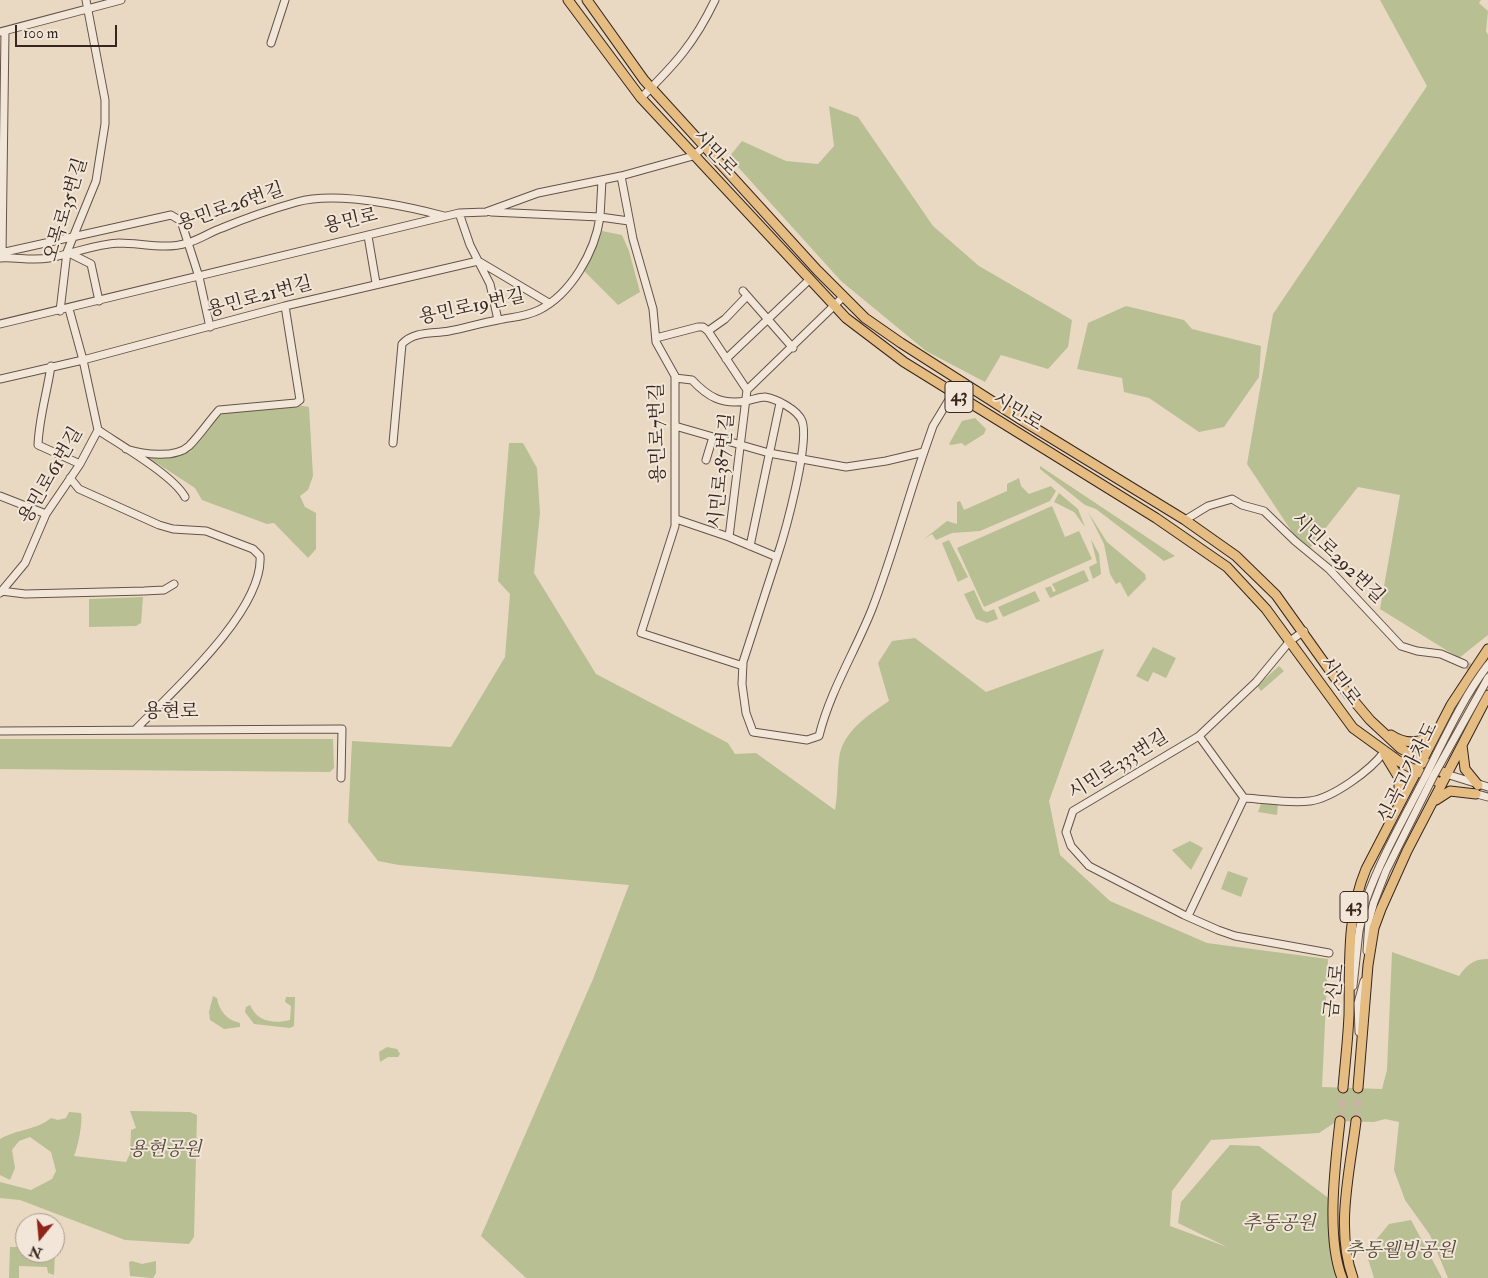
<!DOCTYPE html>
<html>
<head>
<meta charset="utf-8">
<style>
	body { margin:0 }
	#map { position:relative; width:1488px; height:1278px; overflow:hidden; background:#ead9c2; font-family:"IM FELL Double Pica",serif }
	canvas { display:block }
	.north { position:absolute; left:15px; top:1213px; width:50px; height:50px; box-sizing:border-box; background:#f1e6d7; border:1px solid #a7998d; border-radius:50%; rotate:197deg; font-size:14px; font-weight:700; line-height:20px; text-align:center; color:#37261f }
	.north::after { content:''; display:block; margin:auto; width:18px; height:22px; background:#8f2418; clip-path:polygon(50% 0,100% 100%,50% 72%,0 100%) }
	.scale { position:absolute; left:15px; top:25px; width:102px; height:22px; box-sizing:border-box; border:2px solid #37261f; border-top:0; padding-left:6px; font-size:15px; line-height:18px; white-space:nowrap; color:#37261f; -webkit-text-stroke:4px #f1e6d7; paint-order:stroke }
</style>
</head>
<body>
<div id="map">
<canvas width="1488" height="1278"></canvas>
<div class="north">N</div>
<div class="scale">100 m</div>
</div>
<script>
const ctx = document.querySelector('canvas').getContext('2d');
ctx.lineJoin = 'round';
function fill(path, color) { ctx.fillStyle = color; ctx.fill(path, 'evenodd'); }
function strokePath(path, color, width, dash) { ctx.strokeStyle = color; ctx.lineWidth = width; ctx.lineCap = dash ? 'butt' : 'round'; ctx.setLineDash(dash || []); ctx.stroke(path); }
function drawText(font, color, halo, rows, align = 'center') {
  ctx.font = font + ' "IM FELL Double Pica","Noto Serif KR",serif'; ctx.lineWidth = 4; ctx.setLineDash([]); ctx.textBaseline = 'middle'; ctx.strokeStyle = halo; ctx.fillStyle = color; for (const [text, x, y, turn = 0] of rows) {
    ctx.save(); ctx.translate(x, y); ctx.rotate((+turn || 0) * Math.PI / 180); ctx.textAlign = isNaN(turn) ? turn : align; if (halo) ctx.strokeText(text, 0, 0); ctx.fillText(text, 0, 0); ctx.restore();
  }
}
fill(new Path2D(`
	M 1380,0 L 1481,0 L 1479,3 L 1488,11 L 1486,31 L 1488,35 L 1488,635 L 1459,658 L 1380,609 L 1400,495 L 1358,487 L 1306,553 L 1247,464 L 1273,314 L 1427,86 Z
	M 829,106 L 858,117 L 933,226 L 979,266 L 1072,320 L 1068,347 L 1048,369 L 1001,355 L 985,382 L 926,351 L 841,281 L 729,157 L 742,141 L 786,161 L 818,164 L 834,146 Z
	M 602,231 L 622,235 L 629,251 L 640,292 L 618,305 L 584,271 Z
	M 1126,306 L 1184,320 L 1192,329 L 1261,346 L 1259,377 L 1224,427 L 1199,432 L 1149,398 L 1124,392 L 1122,378 L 1077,369 L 1088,323 Z
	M 291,404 L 309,407 L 313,476 L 308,490 L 300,496 L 305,507 L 316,513 L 316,549 L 308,558 L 274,523 L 267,524 L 202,500 L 195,488 L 146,456 L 190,452 L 221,410 Z
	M 975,418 L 986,429 L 984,434 L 965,446 L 962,443 L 951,445 L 949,444 L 962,421 Z
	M 509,443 L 523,443 L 537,468 L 540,513 L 534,573 L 596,674 L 728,743 L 735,754 L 756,753 L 835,810 C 838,794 837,776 839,759 C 842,732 868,715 889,701 L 878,663 L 892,641 L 915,638 L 986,692 L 1104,649 L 1049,801 L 1060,855 L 1110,901 L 1207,943 L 1328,959 L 1322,1087 L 1382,1089 L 1387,1070 L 1392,952 L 1459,976 C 1467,965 1473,959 1488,959 L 1488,1278 L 1448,1278 L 1430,1235 L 1405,1200 L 1394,1170 L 1399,1122 L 1385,1119 L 1374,1122 L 1337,1121 L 1319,1133 L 1211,1140 L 1172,1191 L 1170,1226 L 1227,1247 L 1178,1223 L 1181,1202 L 1230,1145 L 1259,1146 L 1331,1200 L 1329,1240 L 1338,1278 L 526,1278 L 481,1236 L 593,979 L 629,885 L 399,865 L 378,861 L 348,822 L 352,741 L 451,747 L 505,657 L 510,594 L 498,581 Z
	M 1040,466 L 1175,556 L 1164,561 L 1096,509 L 1085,505 L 1040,469 Z
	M 1019,478 L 1021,486 L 1029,494 L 1051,486 L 1056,491 L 1050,501 L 980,531 L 952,533 L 936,540 L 932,534 L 923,540 L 947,521 L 957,524 L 957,502 L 960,501 L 964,510 L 1007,491 L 1007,484 Z
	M 1059,493 L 1078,509 L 1085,527 L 1074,512 L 1054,502 Z
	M 1052,506 L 1065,537 L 1079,531 L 1092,559 L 984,607 L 957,548 Z
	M 1088,512 L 1107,542 L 1145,574 L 1146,579 L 1128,597 L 1120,582 L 1116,584 L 1110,574 L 1104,544 Z
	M 1091,539 L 1099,554 L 1101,574 L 1093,579 L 1089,567 L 1097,563 Z
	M 949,540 L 968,577 L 958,582 L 942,543 Z
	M 1084,570 L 1089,581 L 1050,598 L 1045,588 L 1051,586 L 1053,592 L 1056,591 L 1052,584 Z
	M 974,590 L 983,610 L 987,612 L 994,609 L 998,619 L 987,623 L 976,619 L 964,594 Z
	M 1035,591 L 1040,601 L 1003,617 L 998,607 Z
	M 143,597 L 141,623 L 136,626 L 89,627 L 89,599 Z
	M 1153,647 L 1176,658 L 1166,678 L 1153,672 L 1148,682 L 1136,676 Z
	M 1279,666 L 1284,671 L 1261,691 L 1257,686 Z
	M 0,739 L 333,739 L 334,768 L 330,772 L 0,769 Z
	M 1262,801 L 1278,803 L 1277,815 L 1258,812 Z
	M 1190,841 L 1203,848 L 1191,870 L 1172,850 Z
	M 1228,871 L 1248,878 L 1241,897 L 1221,889 Z
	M 213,996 L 217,998 C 219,1011 227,1020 240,1023 L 240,1027 L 224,1029 L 210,1020 L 209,1012 Z
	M 286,997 L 295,997 L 294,1026 L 290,1028 L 254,1024 L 245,1012 L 246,1007 L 250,1005 C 257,1022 274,1024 290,1020 L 291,1006 L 285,1002 Z
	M 387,1047 L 397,1049 L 400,1054 L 398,1057 L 388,1057 L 380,1062 L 379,1052 Z
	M 130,1111 L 190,1112 L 197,1115 L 194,1237 L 189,1244 L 125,1240 L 20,1200 L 0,1198 L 0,1182 L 31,1190 L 52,1179 L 56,1171 L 51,1152 L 30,1137 L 19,1141 L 12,1150 L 15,1168 L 10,1180 L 0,1175 L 0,1139 C 17,1129 37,1130 51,1118 L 58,1120 L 66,1118 L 69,1112 L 81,1113 C 83,1122 78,1147 74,1156 L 126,1162 L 130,1154 L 131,1130 L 136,1128 Z
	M 1411,1220 L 1442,1278 L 1374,1278 L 1366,1252 L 1389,1224 Z
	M 10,1247 L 25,1247 L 25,1253 L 55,1253 L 54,1275 L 48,1273 L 47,1267 L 19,1266 L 19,1278 L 9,1278 Z
	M 132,1261 L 142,1264 L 156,1261 L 156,1273 L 153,1278 L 130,1276 L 129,1262 Z`), '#b7bf93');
strokePath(new Path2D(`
	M 1464,664 L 1488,676`), '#c6b5a1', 7, [7, 3.5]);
strokePath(new Path2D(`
	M 1340,1121 L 1343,1088
	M 1356,1121 L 1358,1088`), '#c6b5a1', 9, [9, 4.5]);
const minor = new Path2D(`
	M 0,32 L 121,0
	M 271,43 L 285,0
	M 641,98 C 675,64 694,44 715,0
	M 621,176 L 633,239 L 653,309 L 656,342 L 675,376 L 675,526 L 641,633 L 743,666
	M 602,180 L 600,217 L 629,221
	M 459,213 L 470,245 L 490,284 L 498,320
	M 368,236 L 376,283
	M 67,252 L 91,264 L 99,301
	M 0,253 L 171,215 L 181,221 L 199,277 L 210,327
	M 2,255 L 5,31
	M 0,258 C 17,257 32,261 49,258 C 73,254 94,244 119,243 C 141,243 166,250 187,243 C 199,240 210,232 222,228 C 246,218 272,209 297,202 C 337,191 405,206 444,216
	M 480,262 L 549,303
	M 743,291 L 793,348
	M 843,297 L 747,390 L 729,537 L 777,557 L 743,662 L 742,684 L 746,713 L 753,732 L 807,740 L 819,736 C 830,691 855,652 872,609 C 892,558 906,504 924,452
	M 60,311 L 67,252 L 96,181 L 105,124 L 105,100 L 86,0
	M 0,324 L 459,213 L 486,212 L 538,193 L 621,176 L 693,156 L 705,146
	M 708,331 L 747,390
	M 656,338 L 698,327 L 703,327 L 708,331 L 725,319 L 747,296
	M 726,359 L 809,280
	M 51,366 C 47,393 39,418 38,445 L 80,464
	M 675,378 L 692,380 C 708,397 722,405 746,401 C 752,400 759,397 765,397 C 777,399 798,410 802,421 C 810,443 785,533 777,557
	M 0,379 L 83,360 L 285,306 L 478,261
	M 675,426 L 769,453 L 846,467 L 886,461 L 924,452 L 933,426 L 953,393
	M 98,430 C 120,445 173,475 185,497
	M 393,443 L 402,344 C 414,331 432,334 449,331 C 465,328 481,323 498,320 C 512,317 525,317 539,310 C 571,294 595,252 600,217 L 491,212
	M 126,449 C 143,454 175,459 189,446 C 200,435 209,421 219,410 L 296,403 L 300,400 L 285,306
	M 706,460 L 713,437
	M 70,478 L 79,489 L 159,525 L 173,529 L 206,531 L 253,549 L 260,556 C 264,610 172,692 136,729
	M 0,496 L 46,514
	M 676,519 L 729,537
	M 1185,520 L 1208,506 L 1232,499 L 1242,505 L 1264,511 L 1295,541 L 1329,569 L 1401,646 L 1417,651 L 1441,654 L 1464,664
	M 750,546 L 780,403
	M 1,591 L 25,594 L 144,591 L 164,590 L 174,584
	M 0,593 L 25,563 L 46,514 L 80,464 L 98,430 L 83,360 L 69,309
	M 1304,631 L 1290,641 L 1256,682 L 1199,736 L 1073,811 L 1066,832 L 1071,846 L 1089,866 L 1184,915 L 1218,930 L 1235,936 L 1329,953
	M 0,731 L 342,729 L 341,778
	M 1199,736 L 1244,798 C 1265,799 1290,804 1310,801 C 1333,798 1371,770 1384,752
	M 1446,774 L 1488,787
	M 1473,793 L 1488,797
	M 1188,916 L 1244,798
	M 1367,951 L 1369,920 L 1374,902
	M 1353,986 L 1359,931 L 1366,900
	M 1359,1032 L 1358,1003 L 1364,981`);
const major = new Path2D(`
	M 568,0 L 641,98 L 846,318 L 904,362 L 1156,518 L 1227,567 L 1266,609 L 1353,728 L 1400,762 L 1442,784
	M 587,0 L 644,80 L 817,270 L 865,318 L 901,343 L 1020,419 L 1185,520 L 1236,556 L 1276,595 L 1338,682 L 1370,720 L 1400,748 L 1446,774
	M 1391,735 C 1406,745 1422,744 1436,731
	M 1462,745 L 1465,769 L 1478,785
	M 1385,755 L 1399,778 L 1399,802
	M 1436,800 L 1450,791 L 1476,794
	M 1343,1088 C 1345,1064 1348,1039 1349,1015 C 1350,965 1346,917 1366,869 L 1451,705 L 1488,649
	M 1358,1088 L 1368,965 L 1374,928 L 1381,909 L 1407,851 L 1488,695
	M 1340,1121 C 1335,1166 1326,1237 1342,1278
	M 1353,1278 C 1335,1229 1350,1171 1356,1121`);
strokePath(minor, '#645348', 9);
strokePath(major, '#37261f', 11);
strokePath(minor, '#f1e6d7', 7);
strokePath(major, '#e5bc81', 9);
const minorBridge = new Path2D(`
	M 1366,900 C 1381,858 1404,818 1424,779 C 1444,740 1462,699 1488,665
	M 1374,902 L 1386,871 L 1434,775 L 1488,678`);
strokePath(minorBridge, '#645348', 9, []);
strokePath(minorBridge, '#f1e6d7', 7);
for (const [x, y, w] of [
	[959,397,28],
	[1354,907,28]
]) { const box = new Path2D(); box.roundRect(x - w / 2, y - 15.5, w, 31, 4); ctx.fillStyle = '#f1e6d7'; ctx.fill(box); strokePath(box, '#37261f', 1); }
drawText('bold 18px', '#37261f', null, [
	["43",959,397],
	["43",1354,907]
]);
drawText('19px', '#37261f', '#f1e6d7', [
	["시민로",714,154,47],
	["용민로26번길",231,208,-19],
	["오목로35번길",67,210,-73],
	["용민로",351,222,-13],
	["용민로21번길",260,298,-15],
	["용민로19번길",472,308,-12],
	["시민로",1017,413,32],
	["용민로7번길",659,433,-91],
	["시민로387번길",723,471,-84],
	["용민로61번길",52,476,-60],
	["시민로292번길",1337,559,44],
	["시민로",1339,682,54],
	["용현로",171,713],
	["시민로333번길",1119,766,-32],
	["신곡고가차도",1409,773,-63],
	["금신로",1336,991,-83]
]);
drawText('italic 19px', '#574c3c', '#f1e6d7', [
	["용현공원",165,1151],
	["추동공원",1279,1225],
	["추동웰빙공원",1400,1252]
]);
</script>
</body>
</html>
